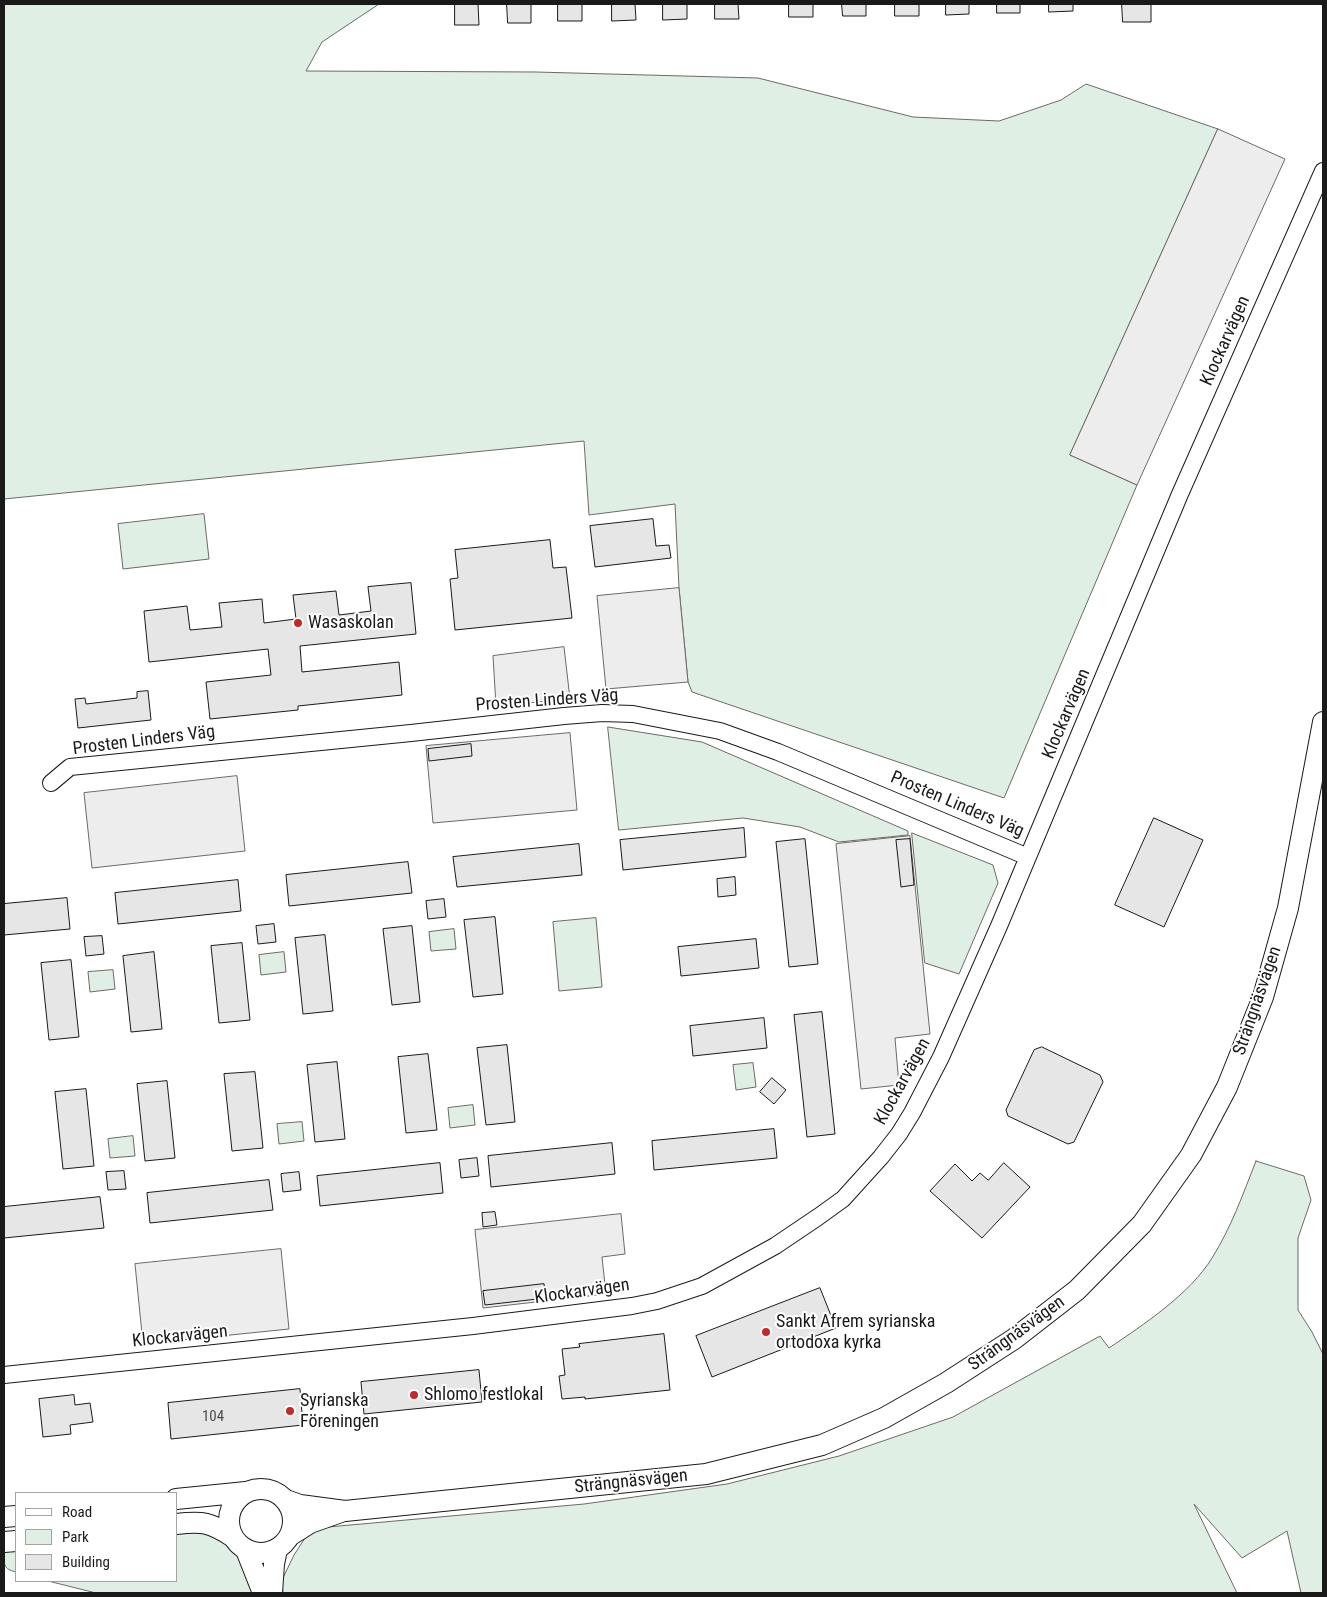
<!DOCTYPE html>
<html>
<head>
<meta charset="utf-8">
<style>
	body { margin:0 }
	#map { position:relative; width:1327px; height:1597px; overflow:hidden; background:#fff; font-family:"Roboto Condensed",sans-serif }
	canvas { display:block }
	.frame { position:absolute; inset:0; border:5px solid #1a1a1a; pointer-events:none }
	.legend { position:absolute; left:15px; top:1492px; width:162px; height:90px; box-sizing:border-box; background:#fff; border:1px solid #a3a3a3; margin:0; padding:6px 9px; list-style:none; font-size:15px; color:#1a1a1a }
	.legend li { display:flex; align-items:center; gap:10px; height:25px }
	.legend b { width:25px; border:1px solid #a3a3a3 }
</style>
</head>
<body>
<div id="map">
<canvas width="1327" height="1597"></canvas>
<div class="frame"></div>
<ul class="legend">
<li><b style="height:6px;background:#fff"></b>Road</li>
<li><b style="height:14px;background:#e0efe3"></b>Park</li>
<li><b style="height:14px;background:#e6e6e6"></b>Building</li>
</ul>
</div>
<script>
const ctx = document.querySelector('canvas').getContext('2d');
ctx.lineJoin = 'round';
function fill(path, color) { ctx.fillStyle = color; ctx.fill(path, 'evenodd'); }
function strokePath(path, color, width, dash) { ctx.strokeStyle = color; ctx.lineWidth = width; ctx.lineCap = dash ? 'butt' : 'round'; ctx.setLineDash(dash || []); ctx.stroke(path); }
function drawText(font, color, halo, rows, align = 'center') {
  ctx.font = font + ' "Roboto Condensed",sans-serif'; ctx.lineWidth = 4; ctx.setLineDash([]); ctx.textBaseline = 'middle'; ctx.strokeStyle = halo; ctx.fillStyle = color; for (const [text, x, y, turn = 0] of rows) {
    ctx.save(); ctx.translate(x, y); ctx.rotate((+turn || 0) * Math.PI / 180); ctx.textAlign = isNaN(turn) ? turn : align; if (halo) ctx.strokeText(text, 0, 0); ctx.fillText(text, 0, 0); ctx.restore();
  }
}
const green = new Path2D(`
	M 4,4 L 379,4 L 322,42 L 306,71 L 536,72 L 758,78 L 913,117 L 999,121 L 1061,100 L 1086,84 L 1218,129 L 1070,455 L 1137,485 L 1004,798 L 692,692 L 688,682 L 679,588 L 675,504 L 589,515 L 584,441 L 4,499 Z
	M 204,514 L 209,559 L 123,569 L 118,524 Z
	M 608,727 L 702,742 L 908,831 L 908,835 L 839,842 L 800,827 L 743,818 L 619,830 Z
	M 912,833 L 993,865 L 998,883 L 959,974 L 925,963 Z
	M 596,918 L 602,987 L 559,991 L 553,922 Z
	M 454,929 L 456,949 L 431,951 L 429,932 Z
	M 284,952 L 286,972 L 261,975 L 259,955 Z
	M 113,970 L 115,989 L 90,992 L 88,972 Z
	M 753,1063 L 756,1087 L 736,1090 L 733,1065 Z
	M 473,1105 L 475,1125 L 450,1128 L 448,1108 Z
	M 302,1122 L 304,1141 L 279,1144 L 277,1124 Z
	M 133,1136 L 135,1156 L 110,1158 L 108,1139 Z
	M 1256,1161 L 1304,1176 L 1311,1200 L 1298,1238 L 1298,1310 L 1312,1332 L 1323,1354 L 1323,1593 L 1301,1593 L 1287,1531 L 1242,1558 L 1194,1504 L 1237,1593 L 283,1593 L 282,1580 L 294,1555 L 307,1535 L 317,1528 L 584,1504 L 727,1484 L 839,1456 L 953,1417 L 1100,1336 L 1109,1348 C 1143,1325 1190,1294 1212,1258 C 1231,1228 1243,1194 1256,1161 Z
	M 197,1529 C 237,1547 248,1546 252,1593 L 96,1593 L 48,1581 L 176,1581 L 176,1531 Z
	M 16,1548 L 16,1572 C 3,1569 4,1564 4,1552 Z`);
fill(green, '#e0efe3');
strokePath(green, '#6a6a6a', 1);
const parking = new Path2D(`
	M 1218,129 L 1285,159 L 1137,485 L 1070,455 Z
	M 679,588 L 688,682 L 606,689 L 597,596 Z
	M 564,647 L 570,699 L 496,706 L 493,656 Z
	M 570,733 L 577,810 L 433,823 L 426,746 Z
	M 237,776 L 245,851 L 92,868 L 84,793 Z
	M 910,836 L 930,1034 L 895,1038 L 899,1085 L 861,1089 L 836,844 Z
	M 621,1214 L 625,1254 L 602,1257 L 606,1294 L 483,1308 L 475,1230 Z
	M 281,1249 L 289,1329 L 143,1344 L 135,1264 Z`);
fill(parking, '#ededed');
strokePath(parking, '#6a6a6a', 1);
const building = new Path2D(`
	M 455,4 L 478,4 L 479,25 L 455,25 Z
	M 507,4 L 531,4 L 531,23 L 508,23 Z
	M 558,4 L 582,4 L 582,21 L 558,21 Z
	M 612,4 L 635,4 L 636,20 L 612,21 Z
	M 663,4 L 687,4 L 687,19 L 663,20 Z
	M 715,4 L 738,4 L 739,19 L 715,19 Z
	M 789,4 L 813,4 L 813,17 L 789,17 Z
	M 842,4 L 866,4 L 866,16 L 843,16 Z
	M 895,4 L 919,4 L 919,16 L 895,16 Z
	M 946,4 L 969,4 L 969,14 L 946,15 Z
	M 997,4 L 1020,4 L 1020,13 L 997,13 Z
	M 1049,4 L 1073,4 L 1073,11 L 1049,12 Z
	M 1122,4 L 1151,4 L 1151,22 L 1123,22 Z
	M 653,519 L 656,546 L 669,545 L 671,558 L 595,567 L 590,526 Z
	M 550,540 L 553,568 L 566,567 L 572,618 L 455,630 L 450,579 L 458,578 L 455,550 Z
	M 411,583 L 416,634 L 300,646 L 302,672 L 399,662 L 402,695 L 298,706 L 298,710 L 210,719 L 206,682 L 271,675 L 268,649 L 149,662 L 144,611 L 187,606 L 190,630 L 222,627 L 219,603 L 262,599 L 264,623 L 296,619 L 293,595 L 336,591 L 339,615 L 371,611 L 368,587 Z
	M 148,691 L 151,720 L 78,728 L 75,699 L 85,698 L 86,704 L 137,698 L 137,692 Z
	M 471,744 L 472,756 L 429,761 L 428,749 Z
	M 1154,818 L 1203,840 L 1164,927 L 1115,905 Z
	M 744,828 L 746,857 L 623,870 L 620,840 Z
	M 805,839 L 818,964 L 789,967 L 776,842 Z
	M 910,839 L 914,885 L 901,887 L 896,840 Z
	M 579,844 L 582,875 L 457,887 L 453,857 Z
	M 408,862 L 412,893 L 289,906 L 286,875 Z
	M 735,877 L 736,895 L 718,897 L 717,879 Z
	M 238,880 L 241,911 L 118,924 L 115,893 Z
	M 67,898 L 70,929 L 4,935 L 4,904 Z
	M 444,899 L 446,917 L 428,919 L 426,901 Z
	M 495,917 L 503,994 L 473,997 L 464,920 Z
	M 274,924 L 276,942 L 258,944 L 256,926 Z
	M 412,926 L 420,1002 L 392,1005 L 383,929 Z
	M 325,935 L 333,1011 L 303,1014 L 295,938 Z
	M 102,936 L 104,954 L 86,956 L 84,937 Z
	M 756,939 L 759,968 L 681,976 L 678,947 Z
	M 242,943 L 250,1020 L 219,1023 L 211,946 Z
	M 154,952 L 162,1029 L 131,1032 L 123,956 Z
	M 71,960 L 79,1037 L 49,1040 L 41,963 Z
	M 822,1012 L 835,1134 L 807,1137 L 794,1015 Z
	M 764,1018 L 767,1048 L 693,1056 L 690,1026 Z
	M 507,1045 L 515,1122 L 486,1125 L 477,1048 Z
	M 1042,1047 L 1100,1075 L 1103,1082 L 1074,1142 L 1068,1144 L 1008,1116 L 1006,1110 L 1034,1050 Z
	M 428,1054 L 437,1130 L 406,1133 L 398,1057 Z
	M 337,1062 L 345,1139 L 315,1142 L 307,1065 Z
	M 255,1072 L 263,1148 L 232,1151 L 224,1074 Z
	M 772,1078 L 786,1090 L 774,1104 L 760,1092 Z
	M 167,1081 L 175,1158 L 145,1161 L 137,1084 Z
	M 86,1089 L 94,1166 L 63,1169 L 55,1092 Z
	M 774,1129 L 777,1158 L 654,1170 L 652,1141 Z
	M 612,1143 L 615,1174 L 491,1187 L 488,1156 Z
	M 477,1158 L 479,1176 L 461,1178 L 459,1160 Z
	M 440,1163 L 443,1193 L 320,1206 L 317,1176 Z
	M 1004,1163 L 1030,1187 L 982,1238 L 930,1191 L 955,1164 L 972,1181 L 980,1173 L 988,1180 Z
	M 124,1171 L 126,1189 L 108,1190 L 106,1172 Z
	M 299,1172 L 301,1190 L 283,1192 L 281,1174 Z
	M 269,1180 L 273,1210 L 150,1223 L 147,1193 Z
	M 100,1197 L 104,1228 L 4,1238 L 4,1207 Z
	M 495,1212 L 497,1225 L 483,1227 L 482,1213 Z
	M 544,1284 L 546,1298 L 485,1305 L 483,1291 Z
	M 820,1288 L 836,1328 L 712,1377 L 696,1336 Z
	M 664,1334 L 670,1390 L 585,1399 L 585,1397 L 562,1399 L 559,1376 L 565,1375 L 562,1349 L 580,1347 L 579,1344 Z
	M 479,1370 L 482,1402 L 364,1414 L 361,1382 Z
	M 300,1389 L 303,1425 L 171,1439 L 168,1403 Z
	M 74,1395 L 75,1405 L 90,1403 L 93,1422 L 70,1425 L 71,1434 L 43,1437 L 39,1399 Z`);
fill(building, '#e6e6e6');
strokePath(building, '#1a1a1a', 1);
const minor = new Path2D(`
	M 51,783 L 70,767 L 411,733 L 564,716 L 602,713 L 633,714 L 720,731 L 778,752 L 1028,857
	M 4,1375 L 473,1326 L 632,1306 L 657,1301 L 702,1286 L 775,1246 L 818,1217 L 843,1199 L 881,1157 L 899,1134 L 912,1113 L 941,1057 L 999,926 L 1180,494 L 1323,171`);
const major = new Path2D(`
	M229 1521a32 32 0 1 1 64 0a32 32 0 1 1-64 0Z
	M 176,1499 L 246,1492
	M 286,1500 L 300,1505 L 345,1511 L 706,1474 L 822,1445 L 884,1418 L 946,1383 L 1014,1339 L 1077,1290 L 1142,1224 L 1191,1155 L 1227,1087 L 1263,997 L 1288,908 L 1323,722
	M 4,1517 L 16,1516
	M 176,1524 C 203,1521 210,1522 233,1537
	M 291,1535 L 310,1523 L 341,1512
	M 4,1542 L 16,1541
	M 246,1550 L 263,1593
	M 272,1593 L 274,1564 L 277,1549`);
strokePath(minor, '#1a1a1a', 18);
strokePath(major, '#1a1a1a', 22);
strokePath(minor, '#fff', 16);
strokePath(major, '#fff', 20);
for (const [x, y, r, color] of [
	[298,623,5,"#c62828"],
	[766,1332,5,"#c62828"],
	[414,1395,5,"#c62828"],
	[290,1411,5,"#c62828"]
]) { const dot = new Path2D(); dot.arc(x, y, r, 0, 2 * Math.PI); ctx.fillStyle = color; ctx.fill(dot); strokePath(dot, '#fff', 2); }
drawText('15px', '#4d4d4d', null, [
	["104",213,1417]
]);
drawText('18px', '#1a1a1a', '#fff', [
	["Klockarvägen",1226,341,-66],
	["Prosten Linders Väg",547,701,-4],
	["Klockarvägen",1067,714,-67],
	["Prosten Linders Väg",144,741,-7],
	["Prosten Linders Väg",957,805,23],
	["Strängnäsvägen",1258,1001,-71],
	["Klockarvägen",903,1082,-61],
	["Klockarvägen",582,1292,-8],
	["Strängnäsvägen",1017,1334,-36],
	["Klockarvägen",180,1337,-6],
	["Strängnäsvägen",631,1482,-6]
]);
drawText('18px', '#1a1a1a', '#fff', [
	["Wasaskolan",308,623],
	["Sankt Afrem syrianska",776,1322],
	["ortodoxa kyrka",776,1343],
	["Shlomo festlokal",424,1395],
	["Syrianska",300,1401],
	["Föreningen",300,1422]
], 'left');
</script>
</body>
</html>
